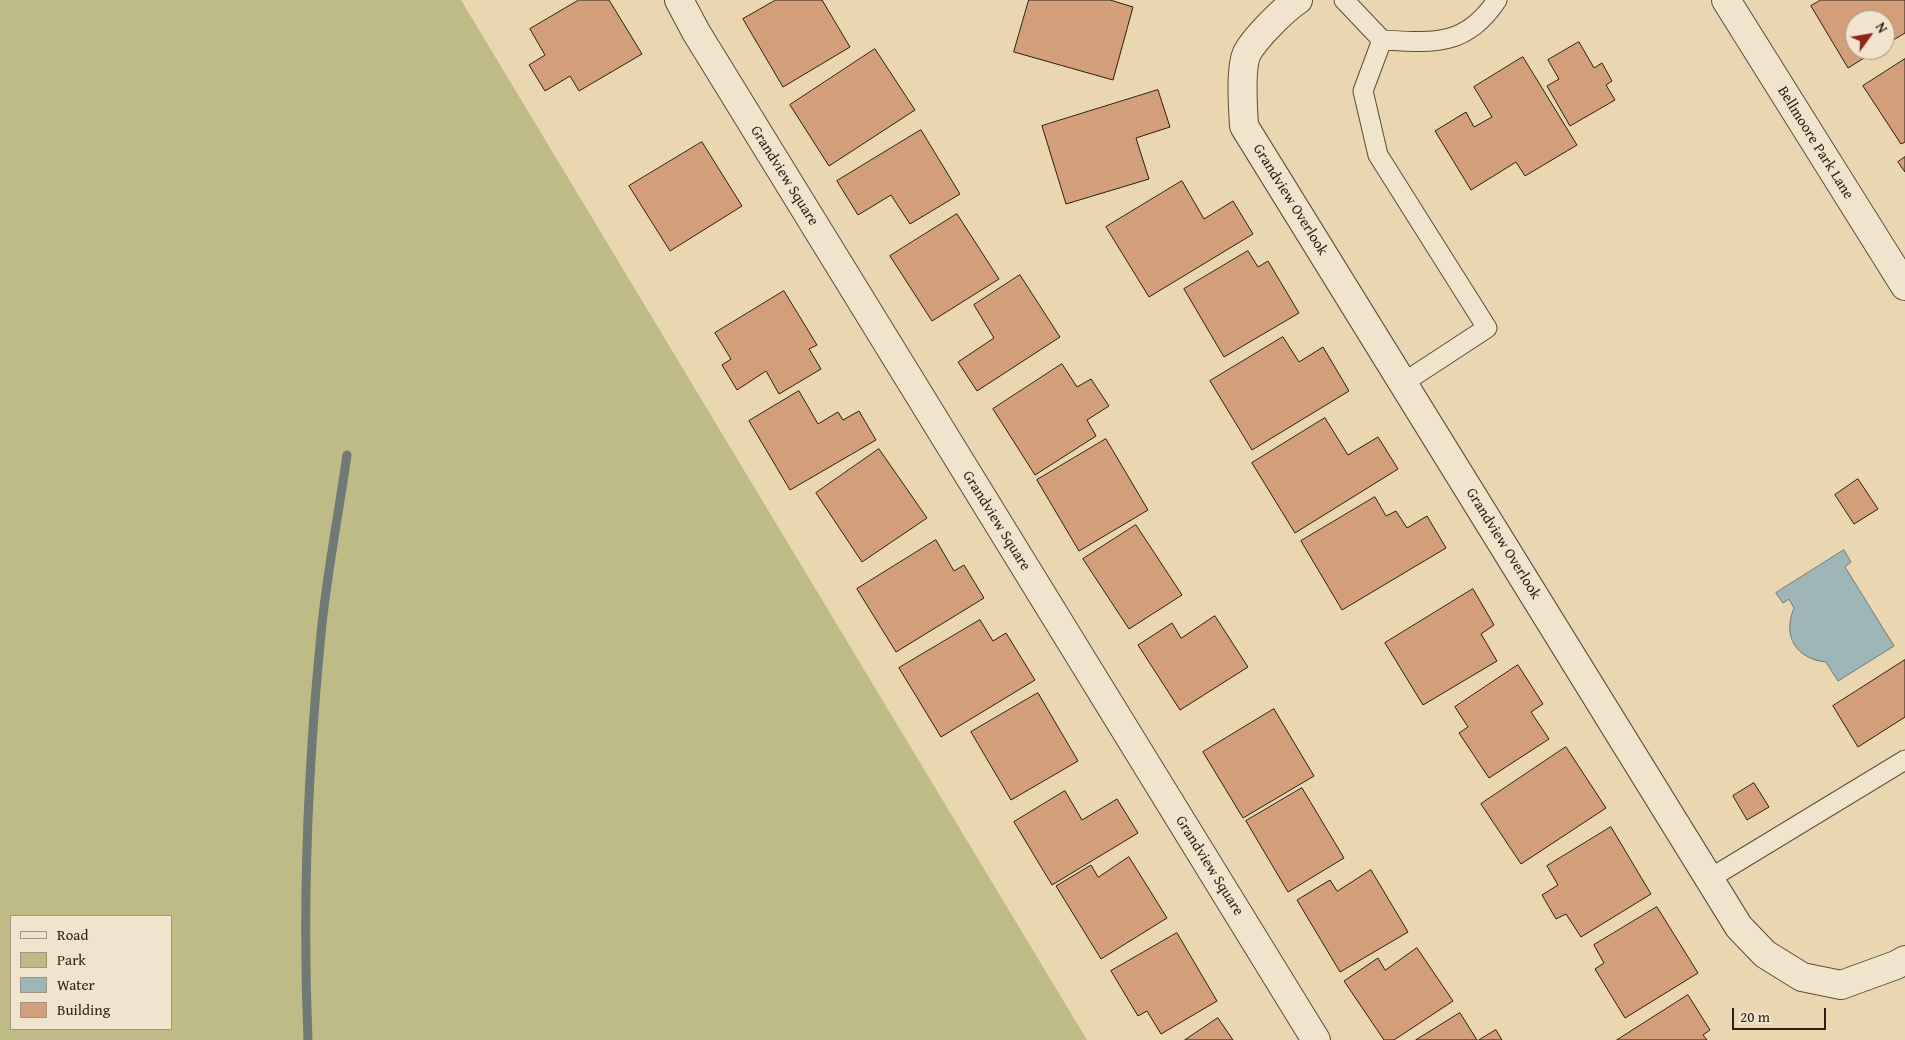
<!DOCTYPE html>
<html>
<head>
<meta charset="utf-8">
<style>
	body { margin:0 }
	#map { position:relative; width:1905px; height:1040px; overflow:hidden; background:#ead6b1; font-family:"Gentium Book Plus",serif }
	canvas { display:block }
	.legend { position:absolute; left:10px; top:915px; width:162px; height:115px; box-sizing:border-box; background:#f1e4cc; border:1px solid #a29582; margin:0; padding:6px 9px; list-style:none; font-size:15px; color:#2b1e14 }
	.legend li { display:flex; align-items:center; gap:10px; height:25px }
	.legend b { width:25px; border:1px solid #a29582 }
	.north { position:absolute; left:1845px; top:10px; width:50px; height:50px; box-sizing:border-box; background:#f1e4cc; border:1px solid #a29582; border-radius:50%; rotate:58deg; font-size:14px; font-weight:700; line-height:20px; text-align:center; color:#2b1e14 }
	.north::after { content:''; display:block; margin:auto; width:18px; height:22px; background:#8f2418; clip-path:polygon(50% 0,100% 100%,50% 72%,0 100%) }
	.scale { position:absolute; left:1732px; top:1008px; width:94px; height:22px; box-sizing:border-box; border:2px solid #2b1e14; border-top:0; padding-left:6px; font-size:15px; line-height:18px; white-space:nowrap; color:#2b1e14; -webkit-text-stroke:4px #f1e4cc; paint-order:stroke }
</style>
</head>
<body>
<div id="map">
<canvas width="1905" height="1040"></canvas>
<ul class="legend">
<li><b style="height:6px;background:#f1e4cc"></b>Road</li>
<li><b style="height:14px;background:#bfbb86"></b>Park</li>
<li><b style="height:14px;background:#9eb6b8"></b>Water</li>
<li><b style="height:14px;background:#d39f7a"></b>Building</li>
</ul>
<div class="north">N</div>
<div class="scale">20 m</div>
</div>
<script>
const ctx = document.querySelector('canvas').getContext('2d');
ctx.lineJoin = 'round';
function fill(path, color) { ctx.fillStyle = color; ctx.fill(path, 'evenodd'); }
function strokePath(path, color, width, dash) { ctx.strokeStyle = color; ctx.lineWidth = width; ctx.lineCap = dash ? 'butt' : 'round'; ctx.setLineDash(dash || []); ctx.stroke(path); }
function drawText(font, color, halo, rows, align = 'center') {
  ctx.font = font + ' "Gentium Book Plus",serif'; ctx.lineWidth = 4; ctx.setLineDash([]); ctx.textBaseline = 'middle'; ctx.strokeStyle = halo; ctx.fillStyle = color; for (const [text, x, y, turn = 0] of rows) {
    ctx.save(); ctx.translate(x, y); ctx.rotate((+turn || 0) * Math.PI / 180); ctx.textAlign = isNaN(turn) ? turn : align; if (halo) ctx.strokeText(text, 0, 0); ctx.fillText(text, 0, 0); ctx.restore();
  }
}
fill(new Path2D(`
	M 0,0 L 461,0 L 1087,1040 L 0,1040 ZM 11,916 L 171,916 L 171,1029 L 11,1029 Z`), '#bfbb86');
const water = new Path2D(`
	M 1844,550 L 1851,562 L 1845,567 L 1894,646 L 1838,681 L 1826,662 C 1796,659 1782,636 1794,608 L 1789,599 L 1783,603 L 1776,593 Z`);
fill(water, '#9eb6b8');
strokePath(water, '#707976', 1);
strokePath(new Path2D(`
	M 308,1040 C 302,901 308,762 322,624 C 328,568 339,511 347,455`), '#707976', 9);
const building = new Path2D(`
	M 579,0 L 609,0 L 642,54 L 579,91 L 570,76 L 545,91 L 529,65 L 545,55 L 530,29 Z
	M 776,0 L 822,0 L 850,47 L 783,87 L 743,19 Z
	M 1029,0 L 1110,0 L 1133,7 L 1113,80 L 1014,52 Z
	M 1821,0 L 1905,0 L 1905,33 L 1885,45 L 1885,20 L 1855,20 L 1855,50 L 1877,50 L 1848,68 L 1811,6 Z
	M 1579,42 L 1594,68 L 1602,63 L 1612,81 L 1606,85 L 1615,100 L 1570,126 L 1547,86 L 1559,79 L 1548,60 Z
	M 875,49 L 915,110 L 829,166 L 790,105 Z
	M 1523,57 L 1577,145 L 1525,176 L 1516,162 L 1471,190 L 1435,131 L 1466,112 L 1474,127 L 1492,117 L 1474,87 Z
	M 1905,59 L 1905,142 L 1901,144 L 1863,86 Z
	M 1158,90 L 1170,127 L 1136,138 L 1149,179 L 1066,204 L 1042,126 Z
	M 921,130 L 960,194 L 910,224 L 891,195 L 858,215 L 837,181 Z
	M 702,142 L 742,206 L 670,251 L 629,186 Z
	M 1905,157 L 1905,172 L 1898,162 Z
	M 1182,181 L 1204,219 L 1233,201 L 1253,234 L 1149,297 L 1106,227 Z
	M 957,214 L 999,279 L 932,321 L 890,256 Z
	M 1248,251 L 1258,267 L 1268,261 L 1299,313 L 1224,357 L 1184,289 Z
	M 1020,275 L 1060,337 L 977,391 L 958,362 L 994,338 L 974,305 Z
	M 784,291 L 817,345 L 809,349 L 821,369 L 779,394 L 766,371 L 737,390 L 722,365 L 731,359 L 715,333 Z
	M 1283,337 L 1299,362 L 1323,347 L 1349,391 L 1252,450 L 1210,381 Z
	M 1062,364 L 1077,387 L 1091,379 L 1109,406 L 1087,420 L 1096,436 L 1035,475 L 993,409 Z
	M 799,391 L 818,424 L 838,412 L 843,420 L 859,411 L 876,440 L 790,490 L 749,421 Z
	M 1325,418 L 1348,455 L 1378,437 L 1398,469 L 1295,533 L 1252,463 Z
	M 1106,439 L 1148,510 L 1079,551 L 1037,480 Z
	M 879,449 L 927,518 L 862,562 L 816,493 Z
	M 1858,479 L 1878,509 L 1854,524 L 1835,495 Z
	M 1375,497 L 1386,516 L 1396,511 L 1407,528 L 1427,516 L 1446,548 L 1342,610 L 1301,541 Z
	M 1136,525 L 1182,595 L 1129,629 L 1083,559 Z
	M 936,540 L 954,571 L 964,565 L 984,598 L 896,652 L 857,589 Z
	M 1473,589 L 1494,625 L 1481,634 L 1497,661 L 1423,705 L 1385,643 Z
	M 1215,616 L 1248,667 L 1180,710 L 1138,645 L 1172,623 L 1181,638 Z
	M 980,620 L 993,641 L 1006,633 L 1035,680 L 941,737 L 899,668 Z
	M 1905,660 L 1905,717 L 1858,747 L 1833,706 Z
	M 1518,665 L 1543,704 L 1531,712 L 1549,739 L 1489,778 L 1459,733 L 1468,727 L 1455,707 Z
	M 1038,693 L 1078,761 L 1011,800 L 971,732 Z
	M 1274,709 L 1314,776 L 1243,818 L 1203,752 Z
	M 1566,747 L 1606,808 L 1521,864 L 1481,804 Z
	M 1754,783 L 1769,807 L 1747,820 L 1733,796 Z
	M 1302,788 L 1344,858 L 1288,892 L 1246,821 Z
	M 1065,791 L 1082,820 L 1117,799 L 1138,833 L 1052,885 L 1014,822 Z
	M 1611,827 L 1651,894 L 1581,937 L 1566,914 L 1556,919 L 1542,895 L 1558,885 L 1547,866 Z
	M 1129,857 L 1167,918 L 1101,959 L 1056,886 L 1091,865 L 1098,877 Z
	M 1371,870 L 1408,932 L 1340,972 L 1297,900 L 1330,880 L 1337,891 Z
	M 1657,907 L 1698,973 L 1625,1018 L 1595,969 L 1604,963 L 1594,945 Z
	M 1177,933 L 1217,1001 L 1161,1034 L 1147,1011 L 1138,1016 L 1111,971 Z
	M 1417,948 L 1453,1001 L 1394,1040 L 1384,1040 L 1344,981 L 1378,958 L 1385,970 Z
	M 1688,995 L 1710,1030 L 1703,1035 L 1707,1040 L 1617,1040 Z
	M 1460,1013 L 1477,1040 L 1416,1040 Z
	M 1218,1018 L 1233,1040 L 1185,1040 Z
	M 1496,1030 L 1502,1040 L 1479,1040 Z`);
fill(building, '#d39f7a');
strokePath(building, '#2b1e14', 1);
const lane = new Path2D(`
	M 1344,0 L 1382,40 L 1363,91 L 1378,155 L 1487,328 L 1403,383
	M 1382,40 C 1433,43 1466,47 1497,0
	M 1709,879 L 1905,760`);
const street = new Path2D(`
	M 679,0 L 696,32 L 1316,1040
	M 1298,0 C 1284,9 1255,38 1247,53 C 1240,68 1243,108 1244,126 L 1739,927 L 1765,954 L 1802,977 L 1841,985 L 1896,965 L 1905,960
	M 1726,0 L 1905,286`);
strokePath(lane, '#5b4c3b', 21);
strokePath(street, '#5b4c3b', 30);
strokePath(lane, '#f1e4cc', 19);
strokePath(street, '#f1e4cc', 28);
drawText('15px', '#2b1e14', '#f1e4cc', [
	["Bellmoore Park Lane",1815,143,58],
	["Grandview Square",784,176,58],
	["Grandview Overlook",1290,200,58],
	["Grandview Square",996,521,58],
	["Grandview Overlook",1503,544,58],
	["Grandview Square",1209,866,58]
]);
</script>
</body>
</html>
